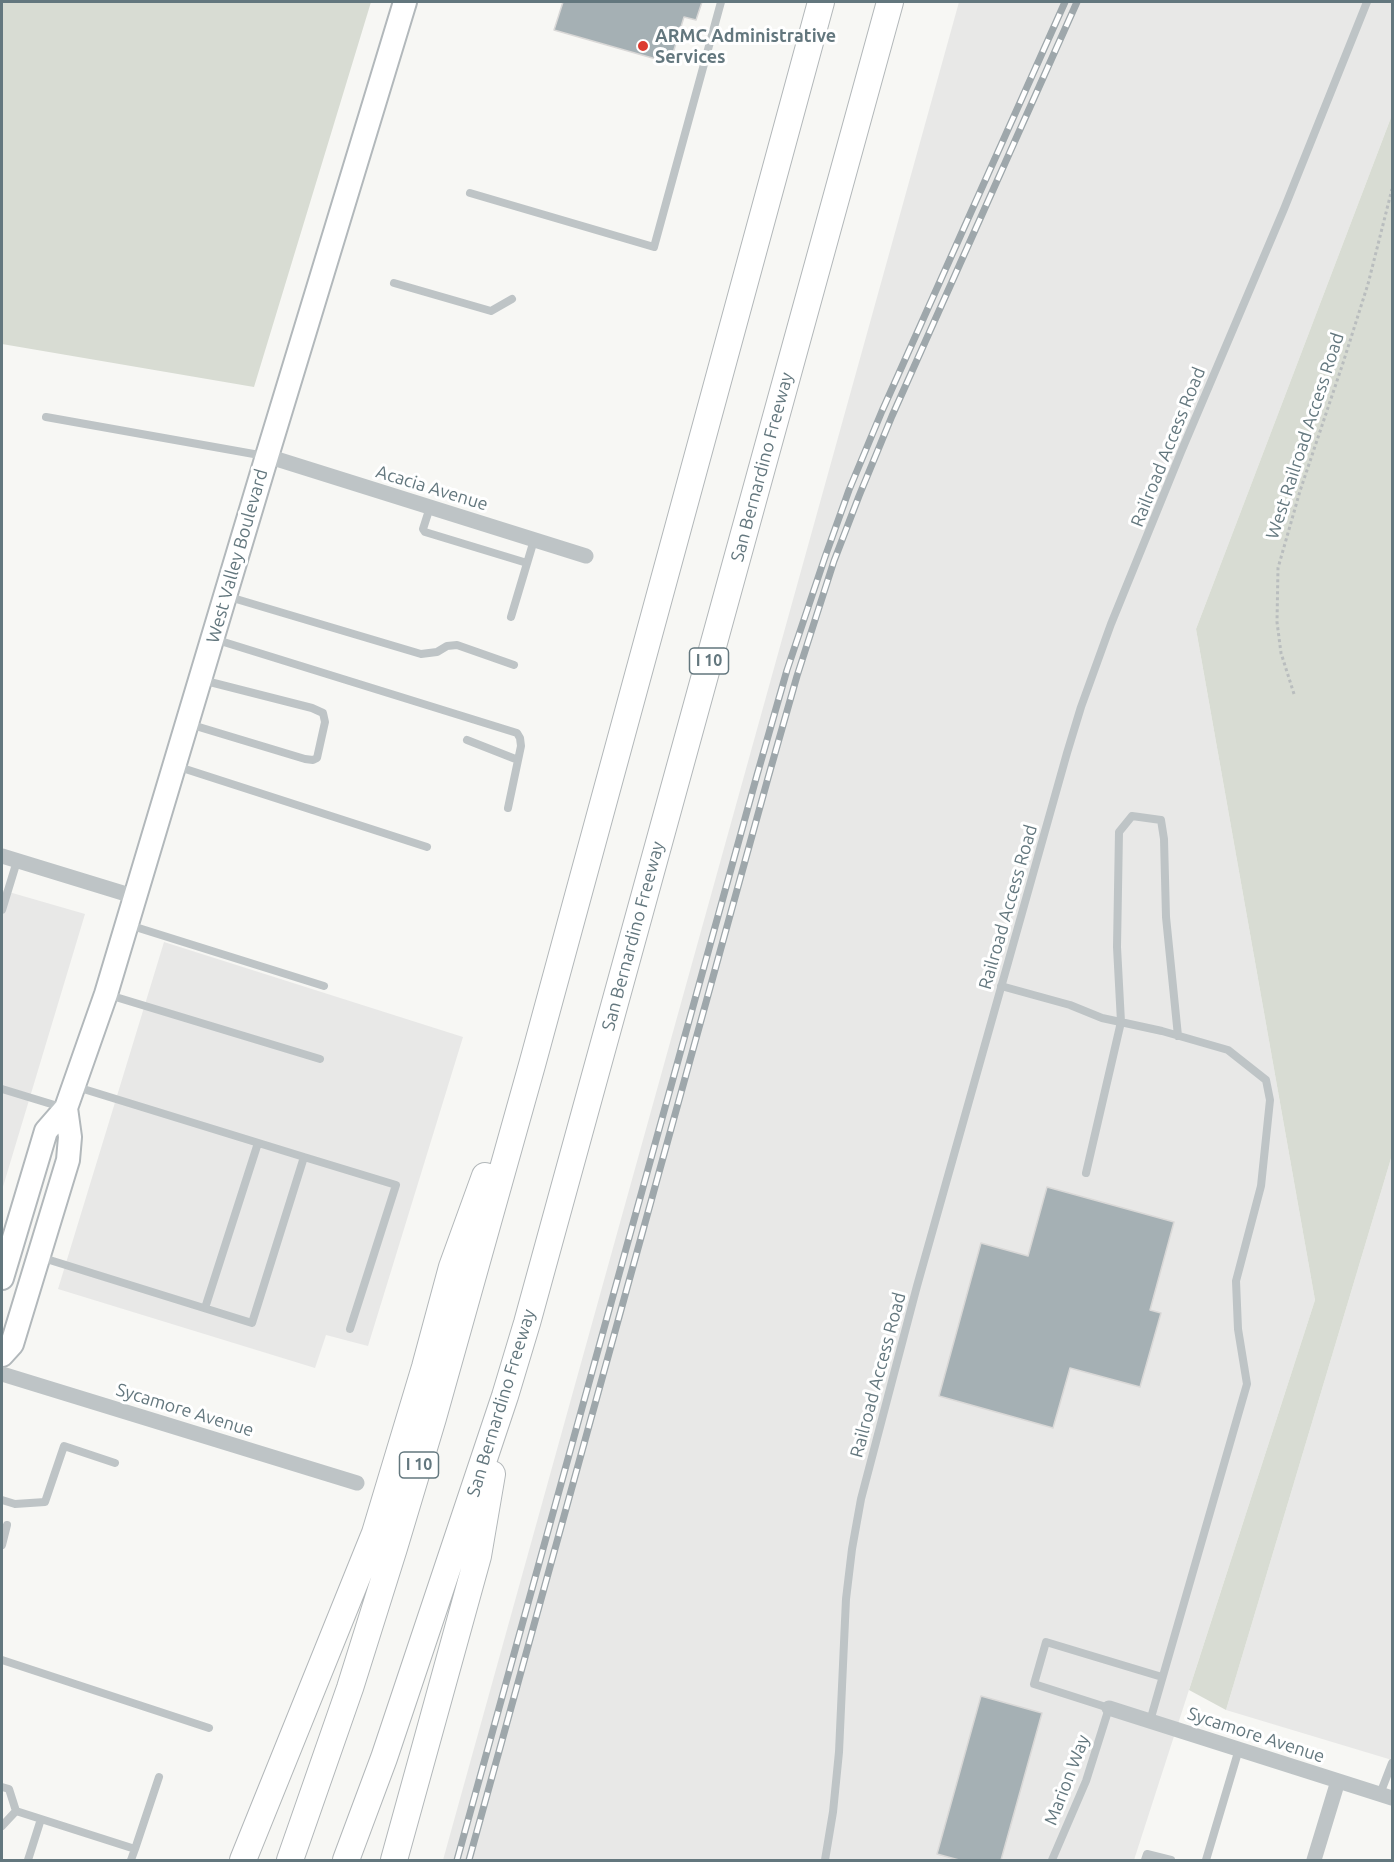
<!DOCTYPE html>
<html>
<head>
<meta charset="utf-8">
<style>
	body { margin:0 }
	#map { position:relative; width:1394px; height:1862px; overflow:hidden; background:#f7f7f4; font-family:Ubuntu,sans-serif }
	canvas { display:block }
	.frame { position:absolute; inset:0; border:3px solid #63777e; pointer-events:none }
</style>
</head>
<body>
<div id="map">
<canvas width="1394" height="1862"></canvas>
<div class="frame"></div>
</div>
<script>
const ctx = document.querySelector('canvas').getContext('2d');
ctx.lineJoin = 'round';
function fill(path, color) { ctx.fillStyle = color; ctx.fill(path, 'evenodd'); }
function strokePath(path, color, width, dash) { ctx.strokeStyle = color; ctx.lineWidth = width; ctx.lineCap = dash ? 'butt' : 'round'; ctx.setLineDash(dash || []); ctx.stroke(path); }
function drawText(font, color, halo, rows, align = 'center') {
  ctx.font = font + ' Ubuntu,sans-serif'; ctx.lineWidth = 6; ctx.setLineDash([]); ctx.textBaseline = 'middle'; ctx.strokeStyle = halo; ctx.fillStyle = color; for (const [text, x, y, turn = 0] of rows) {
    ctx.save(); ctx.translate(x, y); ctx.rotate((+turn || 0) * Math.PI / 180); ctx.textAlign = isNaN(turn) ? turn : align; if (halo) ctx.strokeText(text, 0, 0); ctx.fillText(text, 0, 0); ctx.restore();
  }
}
fill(new Path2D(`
	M 959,2 L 1392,2 L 1392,115 L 1196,629 L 1315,1300 L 1134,1860 L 443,1860 Z
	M 2,890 L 85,914 L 2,1190 Z
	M 164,942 L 463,1037 L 368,1346 L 326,1335 L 315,1368 L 58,1289 Z
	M 1392,1155 L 1392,1760 L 1226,1710 Z`), '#e8e8e7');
fill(new Path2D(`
	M 2,2 L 371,2 L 254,387 L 2,344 Z
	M 1392,115 L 1392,1155 L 1226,1710 L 1189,1690 L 1315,1300 L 1196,629 Z`), '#d8dcd3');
const building = new Path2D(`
	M 563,2 L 702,2 L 696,20 L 684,17 L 670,63 L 554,30 Z
	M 1047,1187 L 1174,1222 L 1150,1310 L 1161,1313 L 1140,1387 L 1070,1368 L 1053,1428 L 939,1396 L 981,1243 L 1028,1256 Z
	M 981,1696 L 1042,1713 L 1001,1860 L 959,1860 L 937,1854 Z`);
fill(building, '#a5b0b4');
strokePath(building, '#d9d8d7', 1.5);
const primary = new Path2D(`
	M 2,1278 L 46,1131 L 66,1108 L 106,994 L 267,456 L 405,2
	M 2,1355 L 12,1344 L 68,1160 L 70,1137 L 66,1108`);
const motorway = new Path2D(`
	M 243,1860 L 375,1533 L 425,1367 L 452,1267 L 485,1176
	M 290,1860 L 350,1688 L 394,1548 L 433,1418 L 532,1065 L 821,2
	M 346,1860 L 384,1758 L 505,1396 L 527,1323 L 890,2
	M 394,1860 L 478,1556 L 492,1474`);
strokePath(primary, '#b2b8bb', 26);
strokePath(motorway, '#b2b7b9', 28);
strokePath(new Path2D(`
	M 1294,694 L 1281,653 L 1277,622 L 1278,568 L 1300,491 L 1343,363 L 1368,284 L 1392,189`), '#b9bdbe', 3, [3, 3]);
strokePath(new Path2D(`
	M 470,193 L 654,247 L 721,2
	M 394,283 L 491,311 L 512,299
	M 46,417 L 265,456
	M 430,507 L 423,529 L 425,532 L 527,563
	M 226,596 L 421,654 L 437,652 L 447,646 L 457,645 L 514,665
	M 511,617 L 534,540
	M 214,639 L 517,733 L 520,738 L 521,746 L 508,808
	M 189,724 L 305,759 L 313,760 L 317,758 L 325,722 L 323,713 L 312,708 L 202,680
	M 467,740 L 518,760
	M 176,766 L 427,847
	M 2,910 L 17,861
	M 129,925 L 324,986
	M 1001,986 L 1070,1005 L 1102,1018 L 1162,1031 L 1228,1050 L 1266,1080 L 1270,1100 L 1261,1186 L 1236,1281 L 1238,1329 L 1247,1384 L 1150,1721
	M 109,995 L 320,1059
	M 2,1089 L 61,1107
	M 304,1157 L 396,1185 L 350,1329
	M 1086,1173 L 1121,1022 L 1117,947 L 1119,832 L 1132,816 L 1161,820 L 1164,839 L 1166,917 L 1178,1036
	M 40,1257 L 252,1323 L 304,1157 L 77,1087
	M 205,1308 L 258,1143
	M 2,1500 L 15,1504 L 45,1502 L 64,1446 L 115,1463
	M 2,1545 L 7,1525
	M 2,1660 L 209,1728
	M 2,1787 L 9,1789 L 16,1811 L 2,1826
	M 1380,1794 L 1392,1763
	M 16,1811 L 135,1849 L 159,1777
	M 28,1860 L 41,1819
	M 131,1860 L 135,1849
	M 825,1860 L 833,1812 L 839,1752 L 846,1599 L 852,1549 L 861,1499 L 917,1286 L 1067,753 L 1081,707 L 1111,624 L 1181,452 L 1284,209 L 1367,2
	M 1052,1860 L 1086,1781 L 1109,1708 L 1034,1684 L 1046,1642 L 1162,1677
	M 1145,1860 L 1147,1854 L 1171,1860
	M 1206,1860 L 1239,1749`), '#bec4c6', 8);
strokePath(new Path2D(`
	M 267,456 L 586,556
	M 2,856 L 136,897
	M 2,1374 L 357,1483
	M 1109,1708 L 1392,1798
	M 1314,1860 L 1338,1781`), '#bec4c6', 15);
strokePath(primary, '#fff', 22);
strokePath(motorway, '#fff', 26);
const rail = new Path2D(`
	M 457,1860 L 757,775 L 787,670 L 825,557 L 849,490 L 882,411 L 1065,2
	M 469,1860 L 768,778 L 797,676 L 834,561 L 859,496 L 892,416 L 1077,2`);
strokePath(rail, '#9ea7ab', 7);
strokePath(rail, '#fff', 4.5, [14]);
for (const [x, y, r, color] of [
	[643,46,6,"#dc3a2f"]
]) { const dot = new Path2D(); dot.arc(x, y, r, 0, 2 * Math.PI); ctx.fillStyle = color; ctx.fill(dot); strokePath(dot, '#fff', 2); }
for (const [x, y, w] of [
	[709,661,39],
	[419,1465,39]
]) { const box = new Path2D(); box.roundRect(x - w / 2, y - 13, w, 26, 4.5); ctx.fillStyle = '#fff'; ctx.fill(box); strokePath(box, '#63777e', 1.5); }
drawText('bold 16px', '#63777e', null, [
	["I 10",709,661],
	["I 10",419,1465]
]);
drawText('bold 18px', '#63777e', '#fff', [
	["ARMC Administrative",655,36],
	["Services",655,57]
], 'left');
drawText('18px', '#63777e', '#fff', [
	["West Railroad Access Road",1305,436,-72],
	["Railroad Access Road",1168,447,-68],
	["San Bernardino Freeway",762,467,-75],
	["Acacia Avenue",432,488,17],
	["West Valley Boulevard",237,556,-74],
	["Railroad Access Road",1008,907,-74],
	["San Bernardino Freeway",633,936,-75],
	["Railroad Access Road",878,1375,-75],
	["San Bernardino Freeway",501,1403,-73],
	["Sycamore Avenue",185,1410,17],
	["Sycamore Avenue",1256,1735,18],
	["Marion Way",1067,1780,-69]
]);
</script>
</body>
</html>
